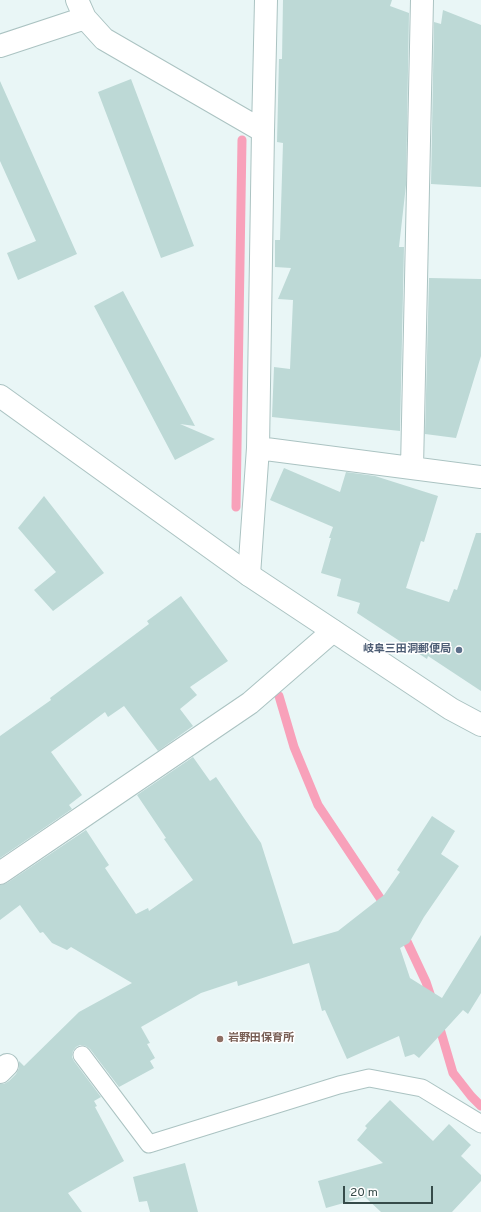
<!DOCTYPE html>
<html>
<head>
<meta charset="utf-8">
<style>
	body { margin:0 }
	#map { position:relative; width:481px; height:1212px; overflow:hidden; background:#e9f6f6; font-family:Overpass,sans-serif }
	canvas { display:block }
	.scale { position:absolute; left:343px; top:1186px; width:90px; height:18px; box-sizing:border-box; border:2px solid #364b49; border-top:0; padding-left:5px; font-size:12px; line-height:14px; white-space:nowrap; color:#364b49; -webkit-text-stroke:3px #fff; paint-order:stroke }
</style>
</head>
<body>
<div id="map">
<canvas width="481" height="1212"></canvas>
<div class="scale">20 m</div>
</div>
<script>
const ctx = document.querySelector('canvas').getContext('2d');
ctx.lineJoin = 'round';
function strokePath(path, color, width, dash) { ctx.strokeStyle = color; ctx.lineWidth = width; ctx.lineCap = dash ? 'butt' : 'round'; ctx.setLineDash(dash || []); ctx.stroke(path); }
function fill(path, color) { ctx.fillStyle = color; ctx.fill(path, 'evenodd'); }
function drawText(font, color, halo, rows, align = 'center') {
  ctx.font = font + ' Overpass,"Noto Sans JP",sans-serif'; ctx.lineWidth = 3; ctx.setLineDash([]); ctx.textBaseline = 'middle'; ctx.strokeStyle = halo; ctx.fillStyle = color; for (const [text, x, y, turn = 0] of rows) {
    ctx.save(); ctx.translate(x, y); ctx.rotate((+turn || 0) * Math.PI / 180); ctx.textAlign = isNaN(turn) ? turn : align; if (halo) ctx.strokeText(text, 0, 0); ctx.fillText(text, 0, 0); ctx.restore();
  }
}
strokePath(new Path2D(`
	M 236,507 L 242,140
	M 279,696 L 294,747 L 318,805 L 386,907
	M 403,933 L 426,982 L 432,1000
	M 438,1022 L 453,1073 L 471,1096 L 481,1106`), '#f8a1ba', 9);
fill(new Path2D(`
	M 283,0 L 392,0 L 390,6 L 409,13 L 406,185 L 399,247 L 404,247 L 400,431 L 272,417 L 274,367 L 290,369 L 293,300 L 278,299 L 291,268 L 275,267 L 275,240 L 280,240 L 283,143 L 277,142 L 279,59 L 282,59 Z
	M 443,10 L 481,25 L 481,187 L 431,184 L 434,22 L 441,24 Z
	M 131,79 L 194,246 L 161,258 L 98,92 Z
	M 0,81 L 77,254 L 18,280 L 7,253 L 36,241 L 0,161 Z
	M 429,278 L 481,279 L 481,356 L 456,438 L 425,434 Z
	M 123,291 L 195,426 L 180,424 L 215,439 L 175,460 L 94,306 Z
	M 284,468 L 340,492 L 346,472 L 375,476 L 438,496 L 424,542 L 421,541 L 406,588 L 449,602 L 454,589 L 457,590 L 476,533 L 481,533 L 481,691 L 428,656 L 427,659 L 357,613 L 360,603 L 337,596 L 341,579 L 321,573 L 331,538 L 329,538 L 333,527 L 270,500 Z
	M 44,496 L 104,573 L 53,611 L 34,590 L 56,572 L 18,528 Z
	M 181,596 L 228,661 L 190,687 L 197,695 L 180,709 L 193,726 L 158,751 L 124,706 L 108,717 L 105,712 L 51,752 L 82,795 L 69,805 L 72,809 L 0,858 L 0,736 L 51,700 L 50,698 L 149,624 L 147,621 Z
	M 193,757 L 210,781 L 216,777 L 261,843 L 293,944 L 338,931 L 384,895 L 400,872 L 397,870 L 432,816 L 455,831 L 441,854 L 459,866 L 424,917 L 409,943 L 400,948 L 410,978 L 442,998 L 481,935 L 481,993 L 468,1014 L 463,1010 L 419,1058 L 414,1054 L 405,1057 L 399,1036 L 347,1059 L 325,1010 L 322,1011 L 309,963 L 238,986 L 237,981 L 201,993 L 141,1027 L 150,1043 L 147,1044 L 155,1058 L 150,1061 L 154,1068 L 119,1087 L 90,1049 L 86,1046 L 80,1045 L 76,1047 L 73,1051 L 72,1057 L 74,1061 L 101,1097 L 94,1101 L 97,1106 L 95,1107 L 124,1161 L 68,1193 L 82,1212 L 0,1212 L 0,1084 L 4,1084 L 9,1081 L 16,1074 L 19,1068 L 19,1061 L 24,1066 L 79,1012 L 132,983 L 71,947 L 67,950 L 52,943 L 43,932 L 40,933 L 20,905 L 0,920 L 0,885 L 7,883 L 86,830 L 109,865 L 105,868 L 136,914 L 148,908 L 149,911 L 193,880 L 164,839 L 166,838 L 137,795 Z
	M 390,1100 L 433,1141 L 449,1124 L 471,1145 L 461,1156 L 481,1175 L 481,1181 L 452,1212 L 381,1212 L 365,1197 L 326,1208 L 318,1181 L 383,1163 L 357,1140 L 367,1128 L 365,1126 Z
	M 185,1163 L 198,1212 L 150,1212 L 147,1201 L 139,1202 L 133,1177 Z`), '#bdd9d6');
const service = new Path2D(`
	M 82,1055 L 149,1144 L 339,1085 L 369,1078 L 422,1088 L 481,1124`);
const minor = new Path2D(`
	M 77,0 L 85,18 L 104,39 L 263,131
	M 0,46 L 85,18
	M 258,448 L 481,477
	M 412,468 L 422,0
	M 249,575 L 258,448 L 263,131 L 266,0
	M 0,873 L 250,703 L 333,631
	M 0,1072 L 7,1065`);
const tertiary = new Path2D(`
	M 0,396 L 249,575 L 451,709 L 481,725`);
strokePath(service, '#abc3c2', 19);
strokePath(minor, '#abc3c2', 24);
strokePath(tertiary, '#abc3c2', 24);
strokePath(service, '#fff', 17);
strokePath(minor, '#fff', 22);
strokePath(tertiary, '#fff', 22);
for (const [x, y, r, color] of [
	[459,650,4,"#5c6f8a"],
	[220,1039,4,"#8d6e63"]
]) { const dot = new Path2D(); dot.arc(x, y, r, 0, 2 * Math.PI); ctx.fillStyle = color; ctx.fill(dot); strokePath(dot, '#fff', 1.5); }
drawText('bold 11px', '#4e5e75', '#fff', [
	["岐阜三田洞郵便局",451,650]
], 'right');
drawText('bold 11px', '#785e54', '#fff', [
	["岩野田保育所",228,1039]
], 'left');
</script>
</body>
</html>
